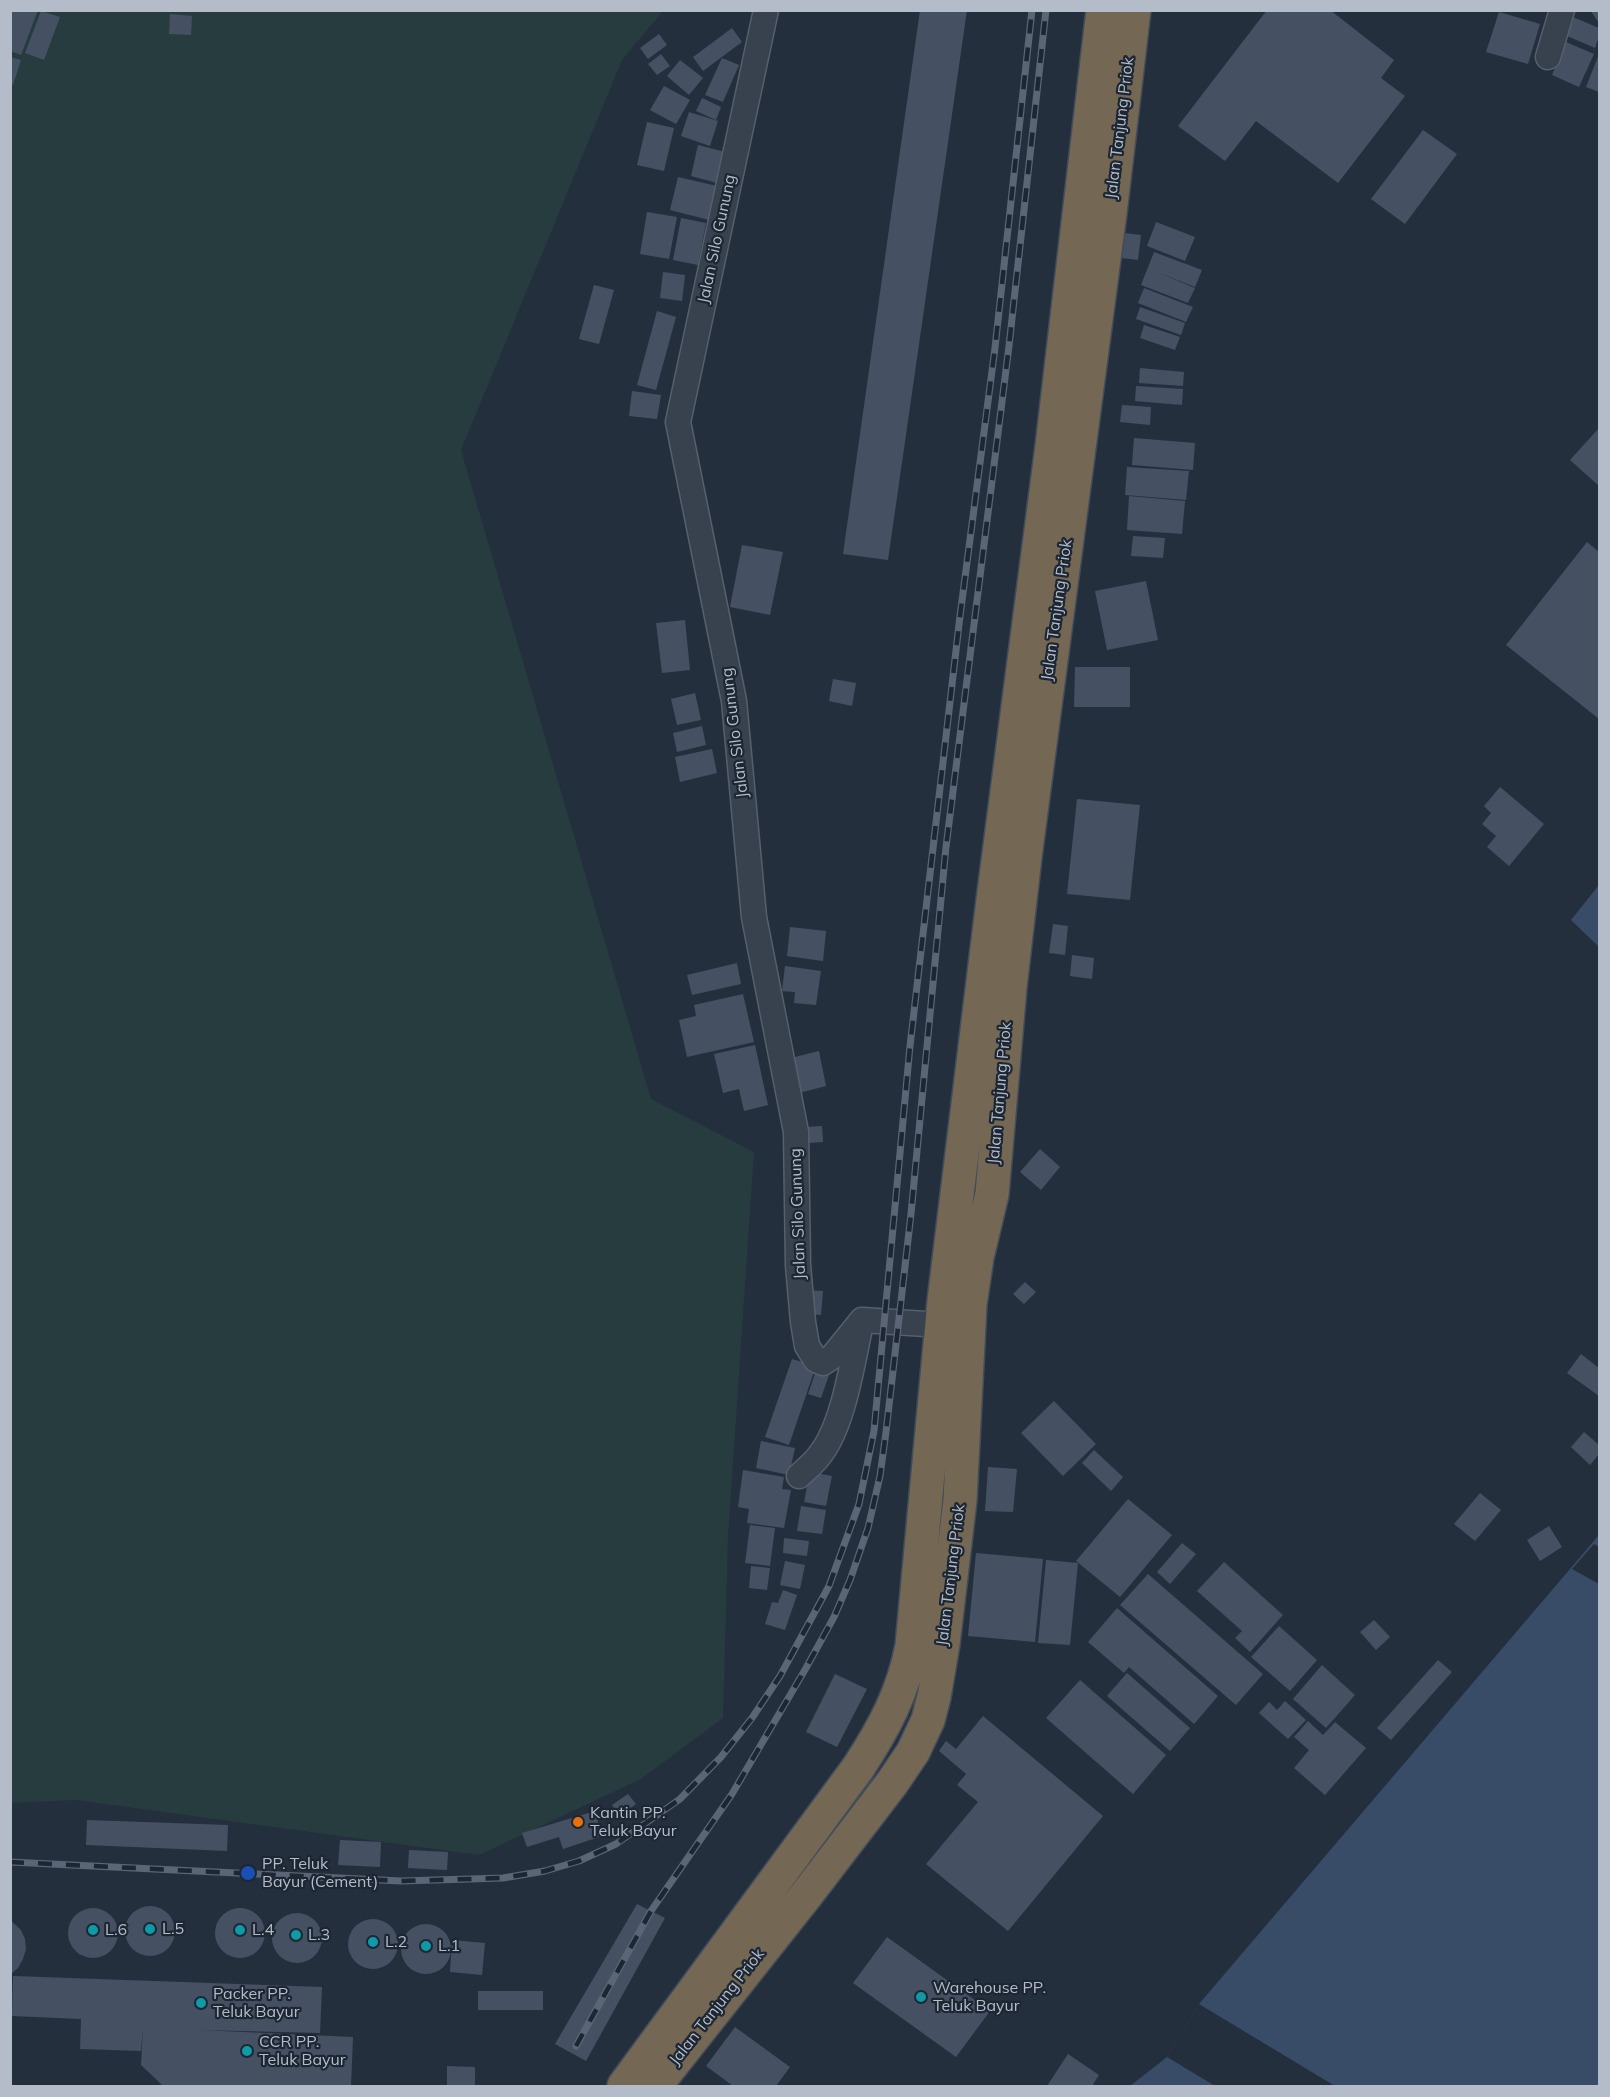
<!DOCTYPE html>
<html>
<head>
<meta charset="utf-8">
<style>
	body { margin:0 }
	#map { position:relative; width:1610px; height:2097px; overflow:hidden; background:#242f3e; font-family:Mulish,sans-serif }
	canvas { display:block }
	.frame { position:absolute; inset:0; border:12px solid #b4bcc9; pointer-events:none }
</style>
</head>
<body>
<div id="map">
<canvas width="1610" height="2097"></canvas>
<div class="frame"></div>
</div>
<script>
const ctx = document.querySelector('canvas').getContext('2d');
ctx.lineJoin = 'round';
function fill(path, color) { ctx.fillStyle = color; ctx.fill(path, 'evenodd'); }
function strokePath(path, color, width, dash) { ctx.strokeStyle = color; ctx.lineWidth = width; ctx.lineCap = dash ? 'butt' : 'round'; ctx.setLineDash(dash || []); ctx.stroke(path); }
function drawText(font, color, halo, rows, align = 'center') {
  ctx.font = font + ' Mulish,sans-serif'; ctx.lineWidth = 4.5; ctx.setLineDash([]); ctx.textBaseline = 'middle'; ctx.strokeStyle = halo; ctx.fillStyle = color; for (const [text, x, y, turn = 0] of rows) {
    ctx.save(); ctx.translate(x, y); ctx.rotate((+turn || 0) * Math.PI / 180); ctx.textAlign = isNaN(turn) ? turn : align; if (halo) ctx.strokeText(text, 0, 0); ctx.fillText(text, 0, 0); ctx.restore();
  }
}
fill(new Path2D(`
	M 11,11 L 663,11 L 622,60 L 461,450 L 651,1099 L 754,1152 L 728,1536 L 723,1718 L 641,1779 L 479,1855 L 76,1800 L 11,1803 Z`), '#263c3f');
fill(new Path2D(`
	M 1599,885 L 1599,947 L 1571,920 Z
	M 1599,1535 L 1599,2086 L 1130,2086 L 1167,2057 L 1199,2004 Z`), '#394c67');
fill(new Path2D(`
	M 1594,1544 L 1599,1547 L 1599,1584 L 1572,1569 Z
	M 1199,2004 L 1335,2086 L 1215,2086 L 1167,2057 Z`), '#242f3e');
fill(new Path2D(`
	M 10,10 L 38,10 L 21,55 L 10,51 Z
	M 920,10 L 967,10 L 888,560 L 843,554 Z
	M 1267,10 L 1330,10 L 1394,60 L 1381,78 L 1405,96 L 1338,183 L 1256,121 L 1225,161 L 1178,126 Z
	M 1590,10 L 1599,10 L 1599,23 Z
	M 41,11 L 60,17 L 44,60 L 25,53 Z
	M 1499,12 L 1540,24 L 1528,64 L 1486,52 Z
	M 170,14 L 192,16 L 191,35 L 169,34 Z
	M 1568,15 L 1599,28 L 1599,36 L 1595,48 L 1560,33 Z
	M 732,28 L 742,42 L 703,71 L 693,57 Z
	M 659,34 L 667,45 L 648,59 L 640,48 Z
	M 1566,42 L 1594,54 L 1579,87 L 1552,75 Z
	M 661,54 L 670,66 L 657,75 L 648,64 Z
	M 1599,54 L 1599,92 L 1586,87 Z
	M 10,57 L 21,60 L 13,85 L 10,84 Z
	M 722,58 L 739,65 L 723,102 L 705,95 Z
	M 680,60 L 703,78 L 689,95 L 667,76 Z
	M 664,86 L 690,100 L 676,124 L 650,110 Z
	M 702,98 L 721,107 L 716,120 L 696,111 Z
	M 689,112 L 718,121 L 710,146 L 681,136 Z
	M 647,122 L 674,128 L 664,171 L 637,165 Z
	M 1423,130 L 1457,154 L 1405,224 L 1371,199 Z
	M 698,145 L 725,152 L 717,183 L 691,176 Z
	M 678,177 L 717,186 L 709,220 L 670,210 Z
	M 647,212 L 677,217 L 669,259 L 640,254 Z
	M 681,218 L 706,223 L 698,265 L 673,260 Z
	M 1156,222 L 1195,237 L 1185,261 L 1147,246 Z
	M 1124,233 L 1141,235 L 1138,260 L 1121,258 Z
	M 1154,252 L 1202,270 L 1195,287 L 1157,272 L 1195,288 L 1188,303 L 1141,285 Z
	M 663,272 L 685,275 L 682,301 L 660,298 Z
	M 594,285 L 614,290 L 599,344 L 579,339 Z
	M 1144,288 L 1193,307 L 1186,322 L 1138,303 Z
	M 1140,307 L 1185,323 L 1181,335 L 1136,319 Z
	M 657,311 L 676,317 L 656,390 L 637,385 Z
	M 1144,325 L 1180,337 L 1175,350 L 1140,338 Z
	M 1140,368 L 1184,372 L 1183,386 L 1139,383 Z
	M 1136,386 L 1183,389 L 1182,405 L 1135,401 Z
	M 632,391 L 661,395 L 657,419 L 629,416 Z
	M 1122,405 L 1151,407 L 1150,425 L 1120,422 Z
	M 1599,428 L 1599,486 L 1570,460 Z
	M 1134,438 L 1195,443 L 1193,470 L 1132,465 Z
	M 1127,467 L 1189,471 L 1186,500 L 1125,495 Z
	M 1129,496 L 1185,501 L 1182,534 L 1127,530 Z
	M 1133,536 L 1165,538 L 1163,558 L 1131,556 Z
	M 1587,542 L 1599,552 L 1599,719 L 1506,645 Z
	M 742,545 L 783,552 L 770,615 L 730,607 Z
	M 1146,581 L 1158,640 L 1107,650 L 1095,591 Z
	M 685,620 L 690,670 L 662,673 L 656,623 Z
	M 1075,667 L 1130,667 L 1130,707 L 1074,707 Z
	M 833,679 L 856,683 L 852,706 L 829,701 Z
	M 695,693 L 701,720 L 677,725 L 671,699 Z
	M 702,726 L 706,745 L 677,752 L 673,733 Z
	M 712,749 L 717,773 L 680,782 L 675,757 Z
	M 1500,787 L 1544,824 L 1509,866 L 1487,847 L 1496,836 L 1482,824 L 1491,813 L 1484,806 Z
	M 1077,799 L 1140,805 L 1130,900 L 1067,894 Z
	M 1053,924 L 1068,926 L 1065,955 L 1049,953 Z
	M 790,927 L 826,931 L 823,961 L 787,956 Z
	M 1072,955 L 1094,958 L 1092,979 L 1070,976 Z
	M 737,963 L 741,984 L 692,995 L 687,975 Z
	M 785,966 L 821,971 L 816,1005 L 794,1003 L 795,992 L 782,991 Z
	M 743,994 L 754,1042 L 687,1057 L 679,1020 L 696,1016 L 694,1005 Z
	M 755,1045 L 768,1105 L 744,1111 L 739,1089 L 723,1093 L 714,1054 Z
	M 819,1051 L 826,1086 L 791,1095 L 783,1060 Z
	M 822,1126 L 823,1142 L 808,1143 L 806,1127 Z
	M 1040,1149 L 1060,1167 L 1041,1190 L 1020,1172 Z
	M 1025,1282 L 1036,1292 L 1024,1304 L 1013,1294 Z
	M 806,1290 L 823,1291 L 821,1315 L 804,1314 Z
	M 1581,1354 L 1599,1368 L 1599,1396 L 1567,1373 Z
	M 792,1359 L 816,1366 L 789,1445 L 765,1437 Z
	M 816,1371 L 829,1375 L 821,1398 L 808,1394 Z
	M 1054,1401 L 1096,1444 L 1063,1476 L 1021,1433 Z
	M 1584,1432 L 1599,1445 L 1599,1454 L 1590,1465 L 1571,1447 Z
	M 761,1441 L 795,1448 L 789,1475 L 756,1468 Z
	M 1094,1450 L 1123,1477 L 1111,1491 L 1082,1463 Z
	M 988,1467 L 1017,1469 L 1013,1512 L 985,1511 Z
	M 743,1470 L 784,1477 L 782,1489 L 791,1490 L 784,1528 L 747,1523 L 749,1509 L 738,1507 Z
	M 810,1472 L 832,1476 L 826,1506 L 804,1502 Z
	M 1480,1493 L 1501,1510 L 1475,1541 L 1454,1524 Z
	M 1128,1499 L 1172,1535 L 1120,1597 L 1076,1561 Z
	M 801,1506 L 826,1510 L 822,1534 L 797,1531 Z
	M 750,1525 L 775,1528 L 770,1566 L 745,1563 Z
	M 1549,1526 L 1562,1547 L 1540,1561 L 1527,1540 Z
	M 784,1538 L 809,1541 L 807,1556 L 783,1553 Z
	M 1182,1543 L 1196,1554 L 1170,1584 L 1157,1572 Z
	M 976,1553 L 1043,1559 L 1035,1642 L 968,1636 Z
	M 1046,1560 L 1078,1563 L 1070,1645 L 1038,1643 Z
	M 785,1561 L 805,1565 L 800,1589 L 780,1585 Z
	M 1224,1562 L 1283,1615 L 1250,1652 L 1235,1638 L 1242,1631 L 1197,1591 Z
	M 751,1566 L 770,1568 L 767,1590 L 749,1588 Z
	M 1148,1574 L 1263,1674 L 1236,1705 L 1120,1605 Z
	M 783,1590 L 797,1595 L 785,1630 L 765,1624 L 772,1602 L 778,1603 Z
	M 1117,1608 L 1218,1696 L 1194,1724 L 1129,1667 L 1124,1673 L 1088,1642 Z
	M 1374,1620 L 1390,1637 L 1376,1650 L 1360,1632 Z
	M 1279,1626 L 1317,1660 L 1290,1691 L 1251,1657 Z
	M 1438,1660 L 1452,1672 L 1391,1740 L 1377,1728 Z
	M 1322,1665 L 1355,1695 L 1326,1728 L 1293,1699 Z
	M 1127,1673 L 1190,1728 L 1170,1751 L 1107,1696 Z
	M 835,1674 L 867,1689 L 837,1747 L 806,1732 Z
	M 1080,1680 L 1166,1755 L 1133,1794 L 1046,1718 Z
	M 1285,1701 L 1306,1720 L 1288,1739 L 1259,1713 L 1269,1702 L 1277,1710 Z
	M 983,1716 L 1103,1816 L 1008,1931 L 926,1864 L 978,1802 L 957,1785 L 966,1774 L 939,1751 L 946,1741 L 956,1749 Z
	M 1308,1721 L 1323,1735 L 1335,1722 L 1366,1748 L 1325,1795 L 1294,1768 L 1309,1750 L 1294,1737 Z
	M 628,1794 L 636,1804 L 620,1816 L 612,1805 Z
	M 595,1811 L 602,1836 L 563,1849 L 559,1837 L 527,1847 L 522,1833 Z
	M 87,1820 L 228,1825 L 227,1851 L 86,1845 Z
	M 340,1840 L 381,1842 L 380,1867 L 338,1865 Z
	M 409,1850 L 448,1852 L 447,1870 L 408,1868 Z
	M 637,1904 L 665,1918 L 586,2061 L 555,2044 Z
	M125 1931a25 25 0 1 1 50 0a25 25 0 1 1-50 0Z
	M68 1933a25 25 0 1 1 50 0a25 25 0 1 1-50 0Z
	M215 1933a25 25 0 1 1 50 0a25 25 0 1 1-50 0Z
	M272 1938a25 25 0 1 1 50 0a25 25 0 1 1-50 0Z
	M348 1944a25 25 0 1 1 50 0a25 25 0 1 1-50 0Z
	M 10,1920 L 21,1930 L 25,1939 L 26,1949 L 23,1959 L 18,1968 L 10,1975 Z
	M401 1949a25 25 0 1 1 50 0a25 25 0 1 1-50 0Z
	M 887,1937 L 990,2011 L 956,2057 L 853,1983 Z
	M 452,1940 L 485,1943 L 482,1975 L 450,1972 Z
	M 13,1976 L 322,1987 L 320,2033 L 200,2030 L 353,2037 L 351,2086 L 163,2086 L 141,2065 L 143,2027 L 141,2051 L 80,2049 L 81,2019 L 12,2016 Z
	M 478,1991 L 543,1991 L 543,2010 L 478,2010 Z
	M 735,2027 L 790,2067 L 776,2086 L 733,2086 L 706,2066 Z
	M 1068,2054 L 1099,2075 L 1092,2086 L 1047,2086 Z
	M 447,2066 L 475,2067 L 475,2086 L 447,2086 Z`), '#455162');
const street = new Path2D(`
	M 766,10 L 678,422 L 734,701 L 754,917 L 796,1132 L 798,1265 L 803,1322 L 807,1346 L 816,1360 L 823,1363 L 832,1357 L 862,1320
	M 1548,57 L 1562,10
	M 862,1320 L 942,1325
	M 799,1476 C 806,1469 814,1463 819,1456 C 843,1427 852,1365 860,1328`);
const highway = new Path2D(`
	M 624,2086 L 858,1768 C 884,1728 903,1693 912,1646 L 944,1301 L 993,900 L 1052,446 L 1103,10
	M 655,2086 L 807,1894 L 892,1783 L 913,1752 L 928,1720 L 934,1697 L 943,1644 L 960,1500 L 970,1304 L 977,1257 L 992,1194 L 1010,987 L 1025,857 L 1110,213 L 1134,10`);
strokePath(street, '#565f6c', 27);
strokePath(highway, '#434c59', 36);
strokePath(street, '#38414e', 24);
strokePath(highway, '#746855', 33);
const rail = new Path2D(`
	M 10,1862 L 401,1881 L 503,1878 L 545,1871 L 579,1861 L 616,1844 L 680,1799 L 721,1757 L 752,1718 L 780,1676 L 829,1586 L 859,1504 L 874,1431 L 910,1046 L 960,616 L 995,348 L 1032,10
	M 576,2046 L 651,1911 L 732,1794 L 806,1668 L 834,1617 L 850,1580 L 868,1528 L 880,1476 L 886,1432 L 911,1214 L 946,847 L 1009,346 L 1046,10`);
strokePath(rail, '#5a6575', 7);
strokePath(rail, '#1d2633', 4.5, [14]);
for (const [x, y, r, color] of [
	[578,1822,6,"#e8710a"],
	[248,1873,8,"#1a4fb4"],
	[150,1929,6,"#0f9aa8"],
	[93,1930,6,"#0f9aa8"],
	[240,1930,6,"#0f9aa8"],
	[296,1935,6,"#0f9aa8"],
	[373,1942,6,"#0f9aa8"],
	[426,1946,6,"#0f9aa8"],
	[921,1997,6,"#0f9aa8"],
	[201,2003,6,"#0f9aa8"],
	[247,2051,6,"#0f9aa8"]
]) { const dot = new Path2D(); dot.arc(x, y, r, 0, 2 * Math.PI); ctx.fillStyle = color; ctx.fill(dot); strokePath(dot, '#1d2633', 2); }
drawText('16px', '#b4bcc9', '#1d2633', [
	["Jalan Tanjung Priok",1120,128,-83],
	["Jalan Silo Gunung",717,239,-78],
	["Jalan Tanjung Priok",1057,610,-82],
	["Jalan Silo Gunung",735,733,-97],
	["Jalan Tanjung Priok",1000,1093,-85],
	["Jalan Silo Gunung",798,1214,-92],
	["Jalan Tanjung Priok",951,1575,-83],
	["Jalan Tanjung Priok",717,2007,-52]
]);
drawText('16px', '#b4bcc9', '#1d2633', [
	["Kantin PP.",590,1813],
	["Teluk Bayur",590,1831],
	["PP. Teluk",262,1864],
	["Bayur (Cement)",262,1882],
	["L.5",162,1929],
	["L.6",105,1930],
	["L.4",252,1930],
	["L.3",308,1935],
	["L.2",385,1942],
	["L.1",438,1946],
	["Warehouse PP.",933,1988],
	["Teluk Bayur",933,2006],
	["Packer PP.",213,1994],
	["Teluk Bayur",213,2012],
	["CCR PP.",259,2042],
	["Teluk Bayur",259,2060]
], 'left');
</script>
</body>
</html>
